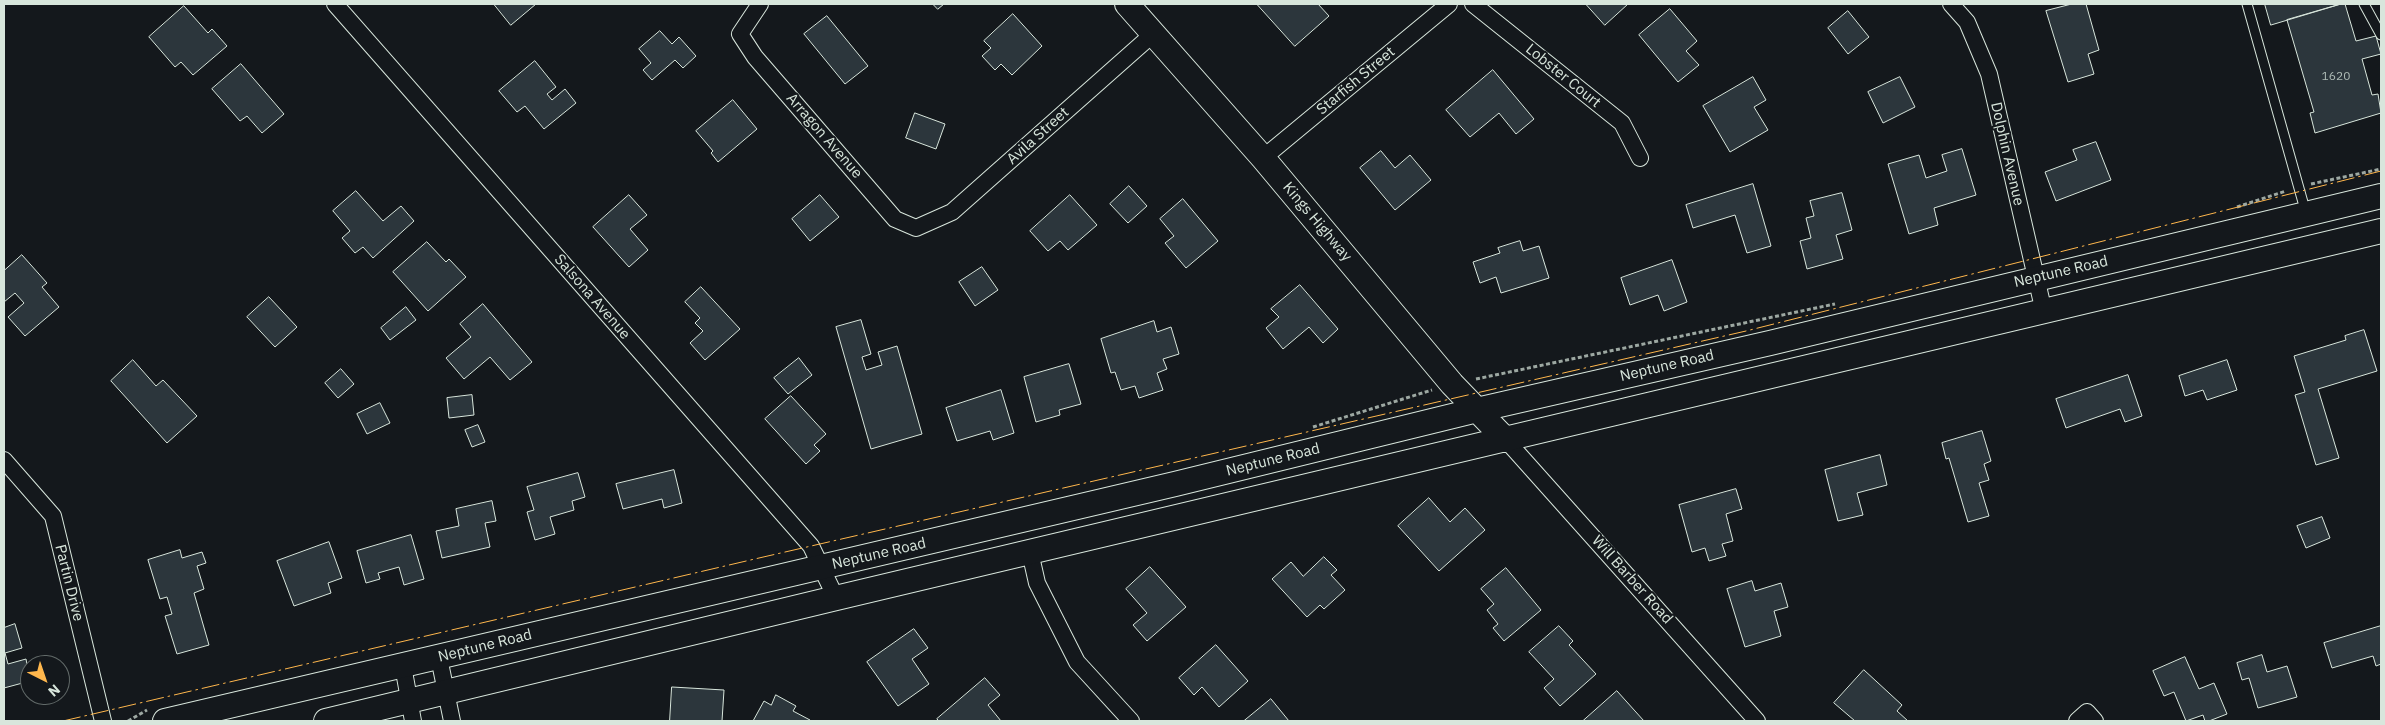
<!DOCTYPE html>
<html>
<head>
<meta charset="utf-8">
<style>
	body { margin:0 }
	#map { position:relative; width:2385px; height:725px; overflow:hidden; background:#14181c; font-family:"IBM Plex Sans",sans-serif }
	canvas { display:block }
	.frame { position:absolute; inset:0; border:5px solid #d8e6dc; pointer-events:none }
	.north { position:absolute; left:20px; top:655px; width:50px; height:50px; box-sizing:border-box; background:#14181c; border:1px solid #626a69; border-radius:50%; rotate:139deg; font-size:14px; font-weight:700; line-height:20px; text-align:center; color:#d8e6dc }
	.north::after { content:''; display:block; margin:auto; width:18px; height:22px; background:#ffb74d; clip-path:polygon(50% 0,100% 100%,50% 72%,0 100%) }
</style>
</head>
<body>
<div id="map">
<canvas width="2385" height="725"></canvas>
<div class="frame"></div>
<div class="north">N</div>
</div>
<script>
const ctx = document.querySelector('canvas').getContext('2d');
ctx.lineJoin = 'round';
function fill(path, color) { ctx.fillStyle = color; ctx.fill(path, 'evenodd'); }
function strokePath(path, color, width, dash) { ctx.strokeStyle = color; ctx.lineWidth = width; ctx.lineCap = dash ? 'butt' : 'round'; ctx.setLineDash(dash || []); ctx.stroke(path); }
function drawText(font, color, halo, rows, align = 'center') {
  ctx.font = font + ' "IBM Plex Sans",sans-serif'; ctx.lineWidth = 4; ctx.setLineDash([]); ctx.textBaseline = 'middle'; ctx.strokeStyle = halo; ctx.fillStyle = color; for (const [text, x, y, turn = 0] of rows) {
    ctx.save(); ctx.translate(x, y); ctx.rotate((+turn || 0) * Math.PI / 180); ctx.textAlign = isNaN(turn) ? turn : align; if (halo) ctx.strokeText(text, 0, 0); ctx.fillText(text, 0, 0); ctx.restore();
  }
}
const building = new Path2D(`
	M 494,4 L 536,4 L 511,25 Z
	M 933,4 L 944,4 L 938,9 Z
	M 1257,4 L 1318,4 L 1329,16 L 1295,46 Z
	M 1586,4 L 1628,4 L 1605,25 Z
	M 2072,4 L 2086,4 L 2099,50 L 2088,54 L 2094,74 L 2068,82 L 2046,11 Z
	M 2265,4 L 2341,4 L 2271,25 Z
	M 2341,4 L 2345,4 L 2356,41 L 2376,36 L 2381,54 L 2362,59 L 2372,95 L 2378,94 L 2381,113 L 2315,133 L 2310,113 L 2314,112 L 2287,20 Z
	M 184,6 L 208,33 L 212,29 L 227,46 L 193,75 L 181,62 L 175,67 L 149,37 Z
	M 1670,9 L 1697,41 L 1686,51 L 1699,65 L 1678,82 L 1639,35 Z
	M 1848,11 L 1869,37 L 1848,54 L 1828,28 Z
	M 1013,14 L 1042,46 L 1012,75 L 1001,64 L 995,70 L 982,56 L 991,48 L 984,41 Z
	M 827,16 L 868,66 L 845,84 L 804,34 Z
	M 660,31 L 672,44 L 679,37 L 696,56 L 683,68 L 675,60 L 652,80 L 643,70 L 651,63 L 639,49 Z
	M 535,61 L 556,87 L 547,94 L 552,100 L 565,89 L 576,103 L 544,129 L 525,106 L 517,112 L 499,91 Z
	M 241,64 L 284,114 L 262,133 L 247,116 L 240,121 L 212,89 Z
	M 1493,70 L 1534,119 L 1516,134 L 1499,113 L 1470,137 L 1446,110 Z
	M 1753,77 L 1766,100 L 1754,107 L 1768,130 L 1730,152 L 1703,106 Z
	M 1900,77 L 1915,107 L 1883,123 L 1868,92 Z
	M 733,100 L 757,129 L 718,162 L 711,153 L 713,151 L 696,131 Z
	M 915,113 L 945,124 L 936,149 L 906,138 Z
	M 2096,142 L 2111,180 L 2056,201 L 2045,172 L 2077,160 L 2073,150 Z
	M 1962,149 L 1976,195 L 1934,208 L 1938,225 L 1909,234 L 1888,164 L 1919,155 L 1926,178 L 1947,171 L 1942,155 Z
	M 1381,151 L 1395,168 L 1410,155 L 1431,180 L 1395,210 L 1360,168 Z
	M 1753,184 L 1771,246 L 1747,253 L 1735,215 L 1693,228 L 1686,205 Z
	M 1129,186 L 1147,206 L 1128,223 L 1110,204 Z
	M 356,191 L 383,221 L 401,206 L 414,221 L 373,258 L 363,247 L 355,253 L 342,238 L 350,231 L 333,211 Z
	M 1842,193 L 1852,230 L 1836,235 L 1843,259 L 1807,269 L 1800,241 L 1811,238 L 1806,218 L 1814,216 L 1810,201 Z
	M 629,195 L 647,215 L 630,229 L 648,250 L 629,267 L 593,227 Z
	M 820,195 L 839,217 L 810,241 L 792,219 Z
	M 1070,195 L 1097,225 L 1068,250 L 1060,241 L 1048,251 L 1030,231 Z
	M 1183,199 L 1218,241 L 1186,268 L 1165,243 L 1174,236 L 1160,219 Z
	M 1520,241 L 1523,251 L 1539,246 L 1549,278 L 1501,293 L 1496,277 L 1480,283 L 1473,262 L 1500,253 L 1498,248 Z
	M 427,242 L 446,262 L 449,259 L 466,277 L 428,311 L 393,272 Z
	M 22,255 L 47,283 L 42,287 L 59,307 L 25,336 L 8,317 L 24,303 L 15,293 L 4,302 L 4,271 Z
	M 1672,260 L 1687,302 L 1664,311 L 1658,295 L 1630,305 L 1621,278 Z
	M 982,267 L 998,290 L 975,306 L 959,282 Z
	M 1300,285 L 1338,329 L 1323,343 L 1309,327 L 1283,349 L 1266,328 L 1279,317 L 1271,309 Z
	M 701,287 L 740,329 L 705,360 L 690,343 L 703,331 L 695,323 L 700,318 L 685,302 Z
	M 269,297 L 297,327 L 275,347 L 247,317 Z
	M 483,304 L 532,362 L 510,380 L 490,357 L 464,379 L 446,358 L 471,337 L 460,324 Z
	M 406,307 L 416,320 L 390,340 L 381,328 Z
	M 861,320 L 871,354 L 862,357 L 866,370 L 882,365 L 878,352 L 897,346 L 922,434 L 871,449 L 836,327 Z
	M 1154,321 L 1157,332 L 1171,327 L 1179,354 L 1163,359 L 1167,369 L 1157,373 L 1163,390 L 1139,398 L 1135,386 L 1121,390 L 1115,372 L 1111,373 L 1101,339 Z
	M 2364,330 L 2377,371 L 2318,389 L 2339,458 L 2316,465 L 2295,395 L 2305,392 L 2294,356 L 2346,340 L 2345,336 Z
	M 799,358 L 812,375 L 788,394 L 774,378 Z
	M 133,360 L 156,386 L 163,380 L 197,416 L 167,443 L 111,381 Z
	M 2227,360 L 2237,390 L 2207,400 L 2203,390 L 2185,396 L 2179,376 Z
	M 1069,364 L 1081,404 L 1059,410 L 1060,415 L 1036,422 L 1024,377 Z
	M 341,369 L 354,384 L 338,398 L 325,383 Z
	M 2128,375 L 2142,416 L 2125,422 L 2120,409 L 2066,428 L 2056,399 Z
	M 1001,390 L 1014,433 L 993,440 L 990,431 L 957,441 L 946,408 Z
	M 472,395 L 474,415 L 449,418 L 447,398 Z
	M 791,396 L 826,434 L 814,445 L 820,451 L 806,464 L 765,419 Z
	M 380,403 L 390,423 L 367,434 L 357,414 Z
	M 478,425 L 485,442 L 472,447 L 465,430 Z
	M 1982,431 L 1991,461 L 1984,464 L 1989,480 L 1979,483 L 1989,516 L 1968,522 L 1949,458 L 1946,459 L 1942,443 Z
	M 1880,455 L 1887,485 L 1857,493 L 1863,515 L 1838,521 L 1825,470 Z
	M 674,470 L 682,503 L 664,508 L 662,499 L 623,509 L 616,484 Z
	M 578,473 L 585,497 L 572,501 L 574,510 L 550,517 L 555,534 L 535,540 L 527,512 L 534,510 L 527,487 Z
	M 1736,489 L 1742,509 L 1726,514 L 1733,541 L 1722,544 L 1726,556 L 1709,561 L 1705,548 L 1692,552 L 1679,505 Z
	M 1429,498 L 1450,522 L 1465,508 L 1485,530 L 1439,571 L 1398,526 Z
	M 492,501 L 496,521 L 485,523 L 490,547 L 442,558 L 436,531 L 459,526 L 456,509 Z
	M 2322,517 L 2330,538 L 2306,548 L 2297,526 Z
	M 411,535 L 424,579 L 404,585 L 399,567 L 378,573 L 380,579 L 366,583 L 357,551 Z
	M 329,542 L 342,578 L 328,583 L 331,593 L 294,606 L 277,561 Z
	M 180,550 L 182,558 L 202,552 L 206,563 L 197,566 L 204,589 L 194,593 L 209,645 L 177,654 L 165,616 L 172,614 L 167,597 L 160,599 L 148,560 Z
	M 1324,557 L 1337,570 L 1331,575 L 1345,590 L 1324,609 L 1320,605 L 1307,617 L 1272,579 L 1291,562 L 1303,576 Z
	M 1150,567 L 1186,607 L 1147,641 L 1133,625 L 1147,613 L 1126,589 Z
	M 1506,568 L 1541,610 L 1504,641 L 1493,628 L 1498,624 L 1487,610 L 1494,604 L 1481,589 Z
	M 1752,581 L 1755,591 L 1781,583 L 1788,607 L 1774,611 L 1781,636 L 1745,647 L 1727,589 Z
	M 15,624 L 22,648 L 5,653 L 8,664 L 26,659 L 30,681 L 4,688 L 4,628 Z
	M 1559,626 L 1573,641 L 1569,645 L 1596,674 L 1560,706 L 1544,688 L 1554,679 L 1529,652 Z
	M 2381,626 L 2381,664 L 2376,666 L 2373,656 L 2332,668 L 2324,643 Z
	M 914,629 L 928,648 L 912,659 L 929,684 L 898,706 L 867,662 Z
	M 1216,645 L 1248,681 L 1219,707 L 1202,687 L 1194,695 L 1179,678 Z
	M 2262,655 L 2267,672 L 2287,666 L 2297,697 L 2258,708 L 2249,678 L 2242,680 L 2237,663 Z
	M 2185,657 L 2199,689 L 2214,683 L 2227,714 L 2209,721 L 2205,721 L 2203,715 L 2186,721 L 2174,692 L 2164,696 L 2153,671 Z
	M 1864,670 L 1902,705 L 1897,711 L 1908,721 L 1855,721 L 1834,703 Z
	M 985,678 L 1000,695 L 988,705 L 1001,721 L 939,721 L 937,719 Z
	M 672,687 L 724,690 L 722,721 L 670,721 Z
	M 1617,691 L 1644,721 L 1583,721 Z
	M 776,695 L 796,706 L 793,711 L 810,720 L 809,721 L 753,721 L 764,701 L 771,705 Z
	M 1271,699 L 1289,721 L 1244,721 Z`);
fill(building, '#2c363c');
strokePath(building, '#d8e6dc', 1);
const lane = new Path2D(`
	M 2247,4 L 2306,213
	M 2364,4 L 2381,35`);
const street = new Path2D(`
	M 335,4 L 811,546 L 836,598
	M 760,4 L 740,34 L 755,57 L 895,219 L 916,228 L 952,212 L 1153,34
	M 1473,4 L 1622,123 L 1640,158
	M 1951,4 L 1967,22 L 1989,74 L 2044,312
	M 1263,158 L 1449,4
	M 1506,440 L 1757,721
	M 4,460 L 53,516 L 103,721
	M 1030,552 L 1037,583 L 1077,662 L 1131,721
	M 439,658 L 452,721
	M 403,666 L 413,721
	M 2077,721 L 2087,712 L 2095,721`);
const secondary = new Path2D(`
	M 1127,4 L 1263,158 L 1452,384 L 1506,440
	M 165,721 L 1175,484 L 1477,410 L 1770,343 L 2381,196
	M 326,721 L 836,598 L 2381,231`);
strokePath(lane, '#d8e6dc', 11);
strokePath(street, '#d8e6dc', 18);
strokePath(secondary, '#d8e6dc', 26);
strokePath(new Path2D(`
	M 2311,184 L 2381,169
	M 2237,207 L 2286,191
	M 1476,379 L 1835,304
	M 1313,427 L 1432,390
	M 128,721 L 147,710`), '#9da8a2', 3, [4, 2.5]);
strokePath(lane, '#14181c', 9);
strokePath(street, '#14181c', 16);
strokePath(secondary, '#14181c', 24);
strokePath(new Path2D(`
	M 63,721 L 759,558 L 1746,331 L 2381,171`), '#ffb74d', 1, [18, 4, 2.5, 4]);
drawText('12px', '#adbab4', null, [
	["1620",2336,77]
]);
drawText('15px', '#d8e6dc', '#14181c', [
	["Lobster Court",1563,76,39],
	["Starfish Street",1356,81,-40],
	["Arragon Avenue",824,136,49],
	["Avila Street",1038,136,-42],
	["Dolphin Avenue",2007,154,77],
	["Kings Highway",1317,222,50],
	["Neptune Road",2061,272,-13],
	["Salsona Avenue",592,297,49],
	["Neptune Road",1667,366,-13],
	["Neptune Road",1273,460,-14],
	["Neptune Road",879,554,-13],
	["Will Barber Road",1632,580,48],
	["Partin Drive",69,583,76],
	["Neptune Road",485,646,-14]
]);
</script>
</body>
</html>
